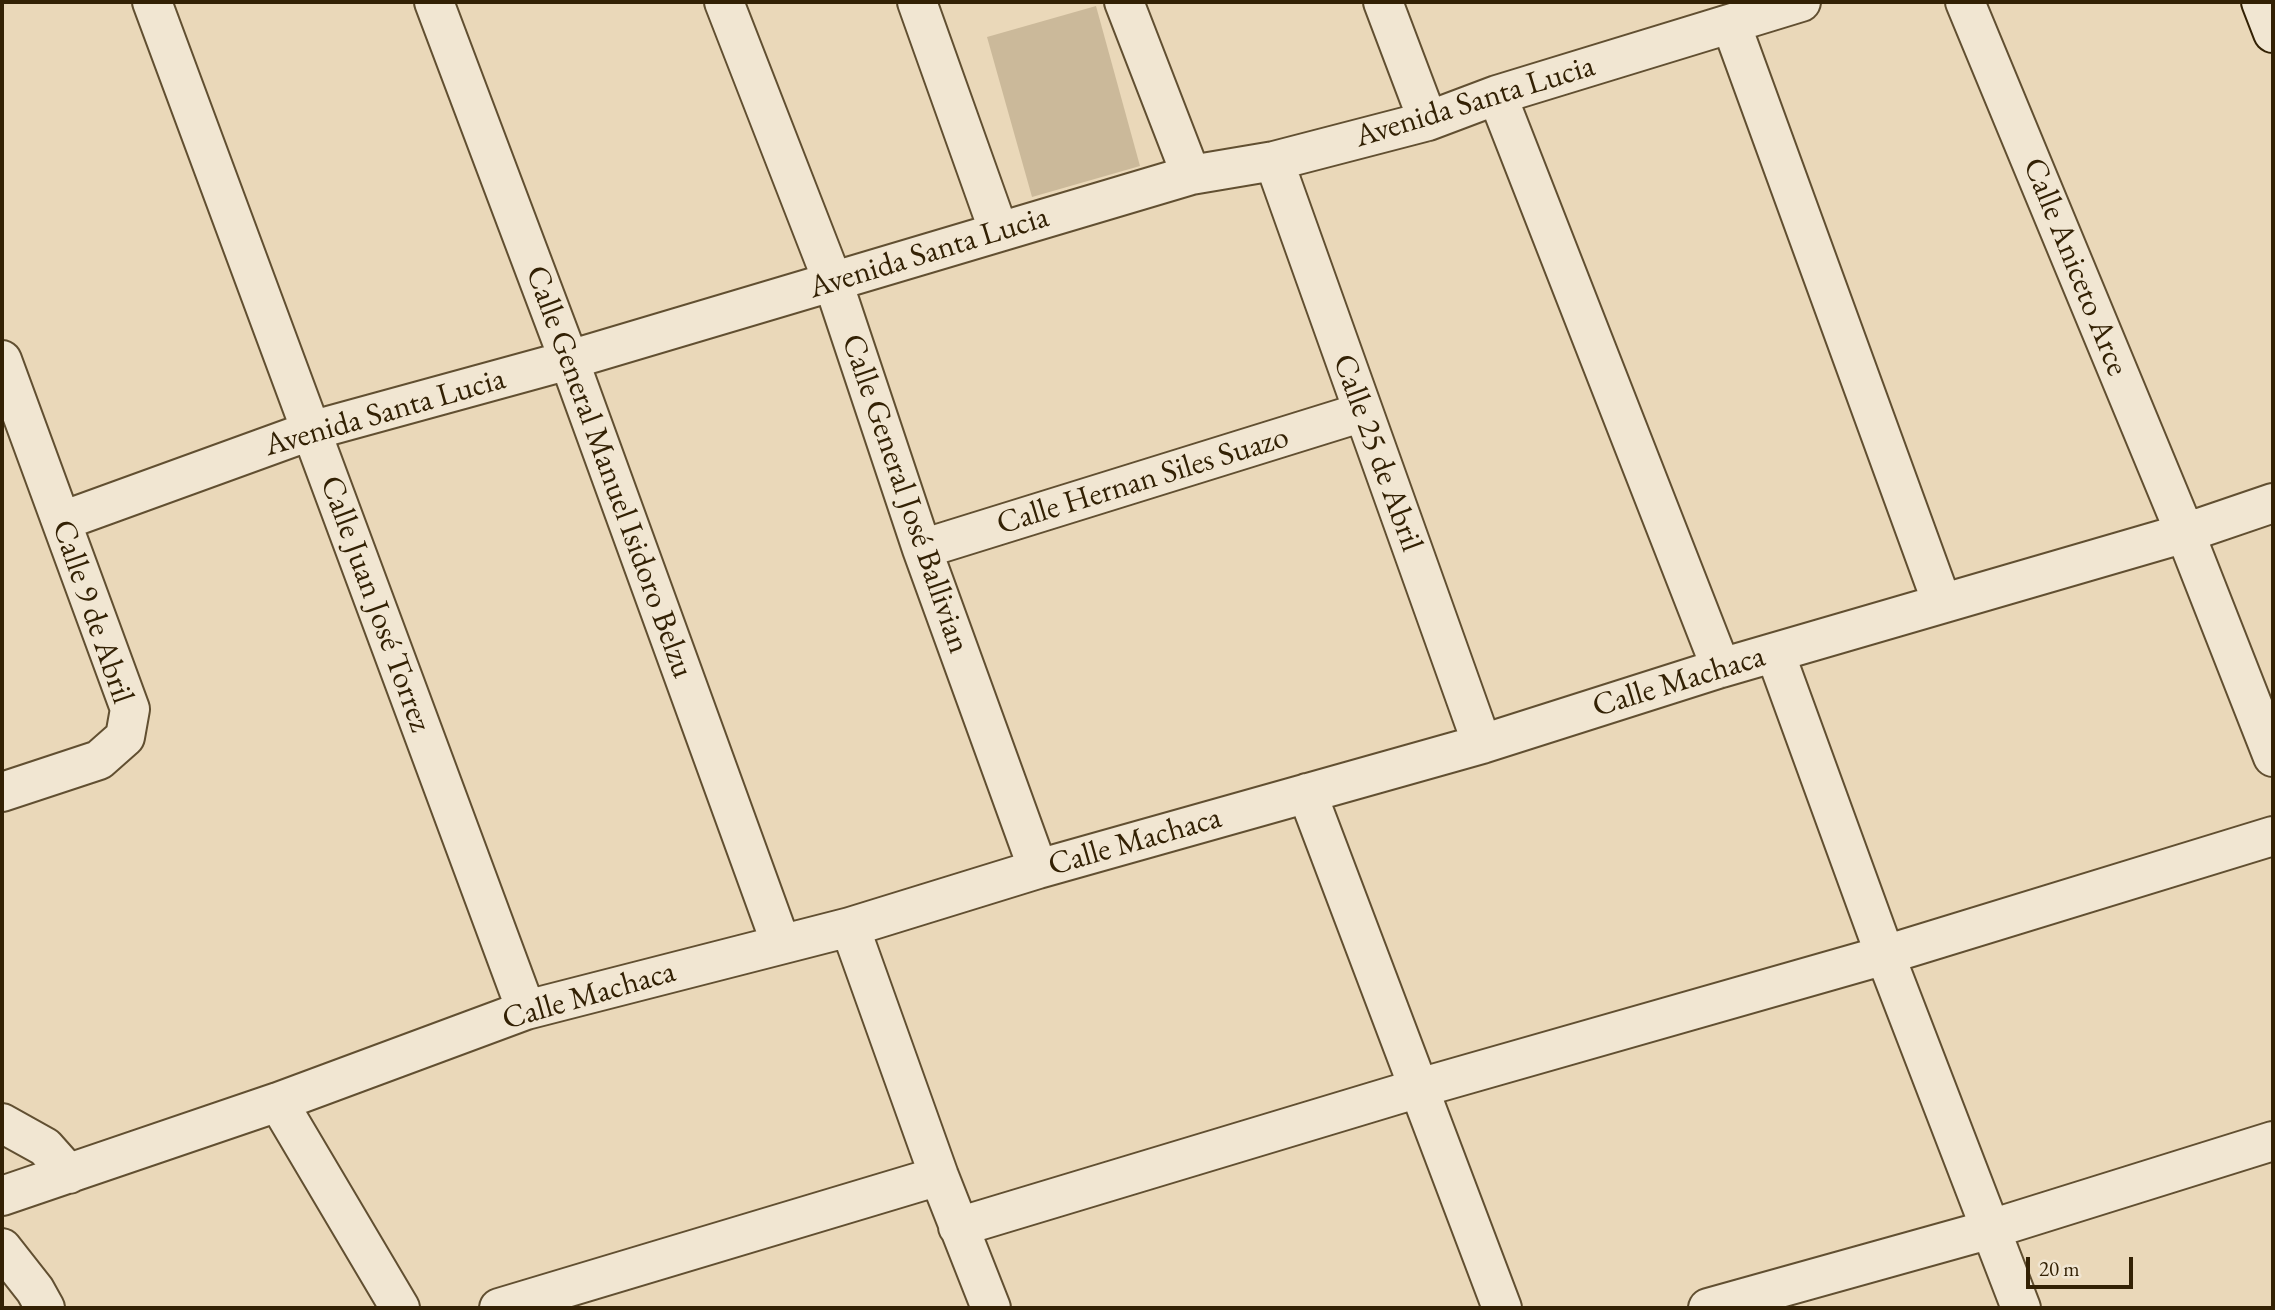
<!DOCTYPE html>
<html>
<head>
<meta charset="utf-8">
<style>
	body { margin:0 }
	#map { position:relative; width:2275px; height:1310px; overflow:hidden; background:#ead8b9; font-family:"EB Garamond",serif }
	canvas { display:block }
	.frame { position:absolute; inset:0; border:4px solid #332104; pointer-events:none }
	.scale { position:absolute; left:2026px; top:1257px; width:107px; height:32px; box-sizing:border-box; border:4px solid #332104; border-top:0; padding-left:9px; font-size:21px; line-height:24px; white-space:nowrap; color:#332104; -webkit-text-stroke:5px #f1e6d2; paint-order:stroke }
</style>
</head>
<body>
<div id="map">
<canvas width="2275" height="1310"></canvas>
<div class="frame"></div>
<div class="scale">20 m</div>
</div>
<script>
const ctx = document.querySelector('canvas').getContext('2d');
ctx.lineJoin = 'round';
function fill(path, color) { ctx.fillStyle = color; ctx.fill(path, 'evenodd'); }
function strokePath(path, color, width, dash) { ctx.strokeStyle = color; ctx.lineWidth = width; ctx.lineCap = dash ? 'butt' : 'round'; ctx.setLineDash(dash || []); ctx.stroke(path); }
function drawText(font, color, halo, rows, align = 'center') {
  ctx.font = font + ' "EB Garamond",serif'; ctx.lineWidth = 5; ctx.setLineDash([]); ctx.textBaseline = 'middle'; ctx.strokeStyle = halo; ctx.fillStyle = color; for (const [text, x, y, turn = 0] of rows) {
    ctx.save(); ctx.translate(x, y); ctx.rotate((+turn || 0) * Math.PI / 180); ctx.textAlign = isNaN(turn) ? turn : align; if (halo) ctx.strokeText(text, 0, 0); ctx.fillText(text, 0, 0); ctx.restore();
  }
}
fill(new Path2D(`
	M 1096,6 L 1140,166 L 1032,197 L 987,37 Z`), '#cbb99a');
const street = new Path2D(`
	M 152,2 L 526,1010
	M 434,2 L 569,360 L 781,944
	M 724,2 L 833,282 L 922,549 L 1038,869
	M 917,2 L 999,232
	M 1124,2 L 1191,175
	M 1383,2 L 1428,121
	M 1965,2 L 2185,533 L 2273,757
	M 1731,24 L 1942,603
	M 1497,95 L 1721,668
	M 1274,161 L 1482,744
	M 2,360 L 130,709 L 125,737 L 99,760 L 2,792
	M 62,521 L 310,431 L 569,360 L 1191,175 L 1274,161 L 1428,121 L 1497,95 L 1801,2
	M 922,549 L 1363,412
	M 1775,653 L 1885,955 L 2021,1308
	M 1307,793 L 1502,1308
	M 850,927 L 939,1176 L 991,1308
	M 278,1102 L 400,1308
	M 2,1123 L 45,1147 L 69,1174
	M 2,1196 L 278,1102 L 526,1010 L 850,927 L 1038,869 L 1482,744 L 1721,668 L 2185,533 L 2273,503
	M 958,1227 L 1419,1088 L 1885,955 L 2273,836
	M 2,1248 L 35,1290 L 45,1308
	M 499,1308 L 939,1176
	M 1708,1308 L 1991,1229 L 2273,1141`);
const secondary = new Path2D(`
	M 2261,2 L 2273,33`);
strokePath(street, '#614f31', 42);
strokePath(secondary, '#332104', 42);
strokePath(street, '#f1e6d2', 38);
strokePath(secondary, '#f1e6d2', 38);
drawText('32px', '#332104', '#f1e6d2', [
	["Avenida Santa Lucia",1475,102,-17],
	["Avenida Santa Lucia",929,253,-17],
	["Calle Aniceto Arce",2075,267,68],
	["Avenida Santa Lucia",385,413,-16],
	["Calle 25 de Abril",1377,453,70],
	["Calle General Manuel Isidoro Belzu",609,472,70],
	["Calle Hernan Siles Suazo",1143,481,-17],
	["Calle General José Ballivian",905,494,71],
	["Calle Juan José Torrez",375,604,70],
	["Calle 9 de Abril",92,612,71],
	["Calle Machaca",1679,682,-17],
	["Calle Machaca",1135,842,-16],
	["Calle Machaca",589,996,-16]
]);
</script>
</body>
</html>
